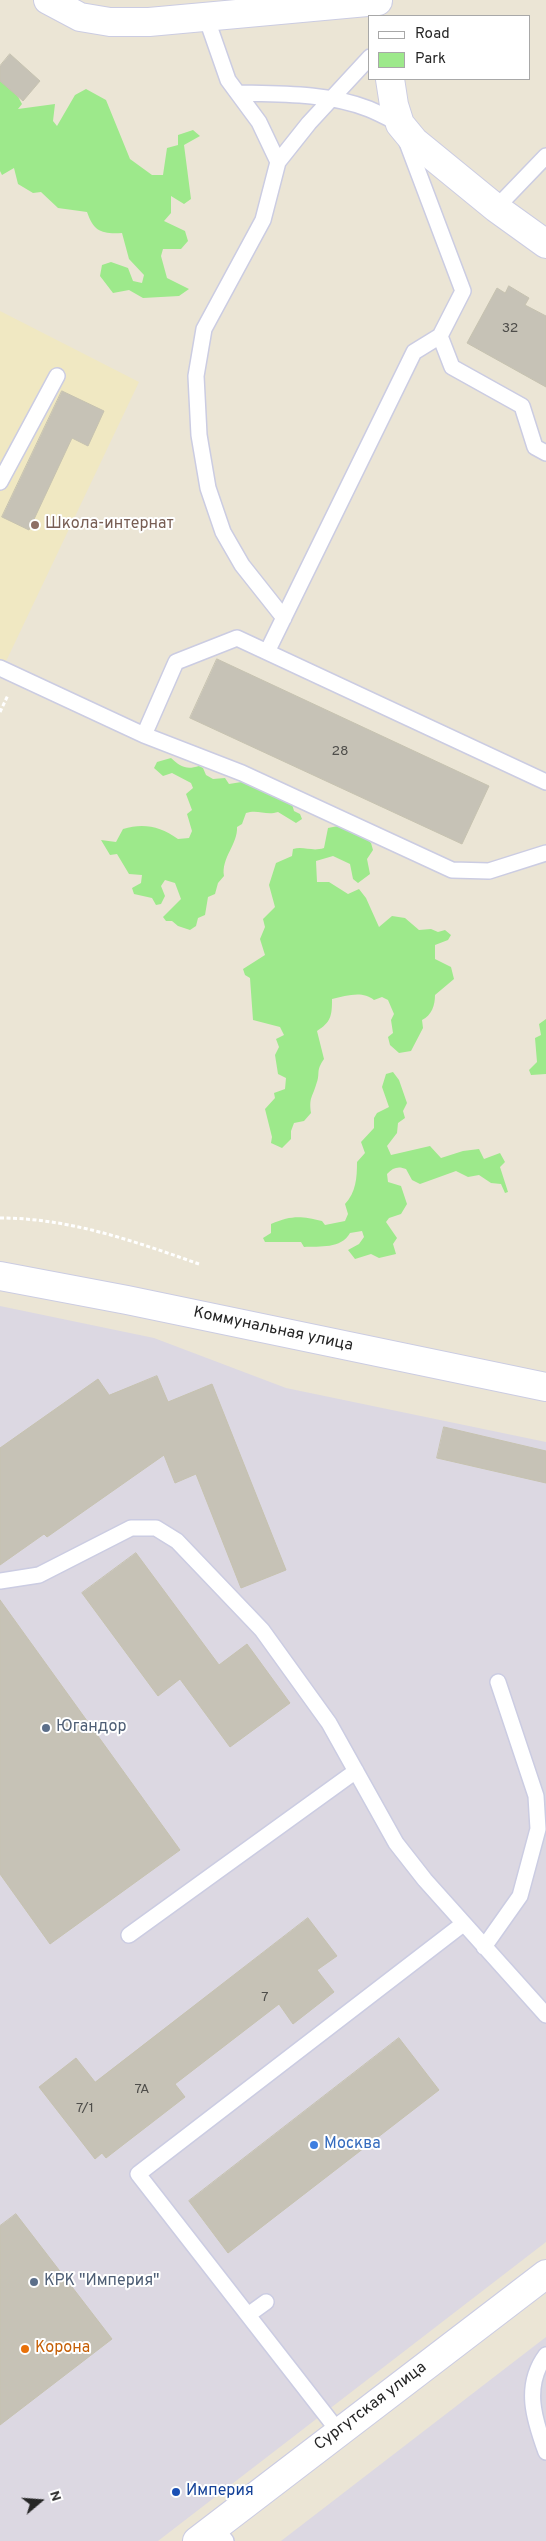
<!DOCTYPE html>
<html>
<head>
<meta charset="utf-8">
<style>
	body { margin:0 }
	#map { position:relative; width:546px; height:2541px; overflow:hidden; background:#ebe5d5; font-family:Overpass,sans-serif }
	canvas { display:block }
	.legend { position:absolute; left:368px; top:15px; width:162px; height:65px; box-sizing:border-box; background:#fff; border:1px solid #a8a8a8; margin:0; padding:6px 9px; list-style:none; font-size:15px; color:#262626 }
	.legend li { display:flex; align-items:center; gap:10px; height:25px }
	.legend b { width:25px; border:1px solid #a8a8a8 }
	.north { position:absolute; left:15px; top:2476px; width:50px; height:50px; -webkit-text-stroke:4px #fff; paint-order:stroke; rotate:72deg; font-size:14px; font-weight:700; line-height:20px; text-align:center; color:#262626 }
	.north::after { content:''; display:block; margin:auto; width:18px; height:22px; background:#262626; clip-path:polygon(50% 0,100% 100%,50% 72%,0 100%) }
</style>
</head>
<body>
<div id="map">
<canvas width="546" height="2541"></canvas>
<ul class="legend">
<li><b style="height:6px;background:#fff"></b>Road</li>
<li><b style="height:14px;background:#9de98b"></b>Park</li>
</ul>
<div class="north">N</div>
</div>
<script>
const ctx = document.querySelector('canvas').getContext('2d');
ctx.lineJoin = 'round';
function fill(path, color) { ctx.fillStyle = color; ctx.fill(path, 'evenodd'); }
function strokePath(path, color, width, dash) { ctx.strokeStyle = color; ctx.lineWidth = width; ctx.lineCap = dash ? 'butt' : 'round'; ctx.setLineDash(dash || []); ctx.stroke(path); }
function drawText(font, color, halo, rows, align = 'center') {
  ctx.font = font + ' Overpass,sans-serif'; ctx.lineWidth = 4; ctx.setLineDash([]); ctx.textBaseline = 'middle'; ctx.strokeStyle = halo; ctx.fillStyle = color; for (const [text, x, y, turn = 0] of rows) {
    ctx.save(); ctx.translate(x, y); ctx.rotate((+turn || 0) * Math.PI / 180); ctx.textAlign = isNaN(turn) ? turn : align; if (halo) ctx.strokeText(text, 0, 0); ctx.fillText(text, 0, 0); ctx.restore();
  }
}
fill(new Path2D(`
	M 0,1306 L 154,1338 L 286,1388 L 546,1442 L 546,2242 L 158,2541 L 0,2541 Z
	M 546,2337 L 546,2541 L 281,2541 Z`), '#dcd8e2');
fill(new Path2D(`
	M 0,311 L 139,382 L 0,674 Z`), '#f0e8c2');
fill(new Path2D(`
	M 0,79 L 10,82 L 22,104 L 18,109 L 55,104 L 53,121 L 57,126 L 75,95 L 86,89 L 106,100 L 130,159 L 152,175 L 163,175 L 167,148 L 178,145 L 178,135 L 193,130 L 200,136 L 184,145 L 191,199 L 184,204 L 171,196 L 171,213 L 164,221 L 185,231 L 188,241 L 181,249 L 163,249 L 161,256 L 167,278 L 189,289 L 179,296 L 143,298 L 129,290 L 113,293 L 100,276 L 102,265 L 111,262 L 128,268 L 133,281 L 142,283 L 144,275 L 129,259 L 122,233 C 102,234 94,232 87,212 L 58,208 L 41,192 L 33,193 L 18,184 L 14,168 L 2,175 L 0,171 Z
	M 171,758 C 181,767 186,770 199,766 L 203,768 L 206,775 L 213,779 L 225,778 L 229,784 L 254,780 L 290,797 L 294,811 L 300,814 L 302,819 L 296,823 L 278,812 C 266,816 258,809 246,813 L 242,824 L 237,827 C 238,844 221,858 224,876 L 218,883 L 215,894 L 208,897 L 205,915 L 198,918 L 196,926 L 190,930 L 178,926 L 172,921 L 166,921 L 163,917 L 181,899 L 175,883 L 165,880 L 161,886 L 165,896 L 161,904 L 156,905 L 152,898 L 134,894 L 132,888 L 141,883 L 142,875 L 129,874 L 117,854 L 110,855 L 101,840 L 116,842 L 123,829 C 143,823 160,826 178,839 L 189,838 L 192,831 L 187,814 L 192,810 L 186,794 L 193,788 L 191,783 L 172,773 L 163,776 L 154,768 L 157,762 Z
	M 348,824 L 371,843 L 373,850 L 367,859 L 370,874 L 358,883 L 353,879 L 350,864 L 333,856 L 316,861 L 317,882 L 329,882 L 348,894 L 359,889 L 366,898 L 379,927 L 392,916 L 405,918 L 419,930 L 431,929 L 438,932 L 445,930 L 451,935 L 448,940 L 435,945 L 435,959 L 451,967 L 454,979 L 435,995 C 435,1005 432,1015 422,1020 L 423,1028 L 411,1051 L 399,1053 L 390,1045 L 388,1037 L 393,1033 L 391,1020 L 394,1014 L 388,1000 L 382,997 L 374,1000 C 362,990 346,996 332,999 C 332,1016 331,1022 317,1031 L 324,1059 C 315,1072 321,1073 316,1085 C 312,1098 309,1098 311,1113 L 304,1121 L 294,1123 L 291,1131 L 291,1139 L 282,1148 L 271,1143 L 272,1137 L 265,1109 L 275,1098 L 274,1093 L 285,1089 L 286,1078 L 278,1074 L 275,1055 L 279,1047 L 276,1039 L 284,1035 L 280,1027 L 253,1020 L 250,978 L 245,975 L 243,969 L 265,955 L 260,939 L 265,927 L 263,919 L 275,907 L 269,885 L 276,863 L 292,856 L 293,849 C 304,846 312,852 324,848 L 328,828 Z
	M 546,1019 L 546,1074 L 531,1075 L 529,1070 L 537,1062 L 535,1038 L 541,1035 L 539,1024 Z
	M 393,1072 L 399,1080 L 407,1103 L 403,1111 L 405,1118 L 398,1123 L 397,1133 L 387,1146 L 391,1155 L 430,1146 L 441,1158 L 463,1151 L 479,1149 L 484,1159 L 500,1153 L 505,1162 L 500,1167 L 508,1192 L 505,1193 L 501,1184 L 491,1183 L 479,1175 L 468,1177 L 456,1171 L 420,1184 L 412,1180 L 406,1169 C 399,1166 393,1167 387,1174 L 388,1182 L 401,1186 L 407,1204 L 401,1214 L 389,1218 L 386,1222 L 397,1238 L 393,1244 L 396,1254 L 379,1258 L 371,1254 L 355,1259 L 348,1250 L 359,1244 L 364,1237 L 362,1231 L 350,1233 C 341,1249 320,1246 304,1247 L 301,1242 L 265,1242 L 263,1238 L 271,1233 L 271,1224 C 292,1215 301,1216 322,1221 L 325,1225 L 345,1221 L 348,1214 L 345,1204 C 356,1192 357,1178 357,1162 L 365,1153 L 361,1142 L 374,1128 L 374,1118 L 377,1113 L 389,1107 L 382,1087 L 386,1074 Z`), '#9de98b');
const building = new Path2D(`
	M 10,54 L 40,81 L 23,101 L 0,81 L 0,66 Z
	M 509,286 L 529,298 L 525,305 L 546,316 L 546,387 L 467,343 L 497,288 L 505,293 Z
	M 62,391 L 104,411 L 88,446 L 72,438 L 29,530 L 2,517 Z
	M 217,659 L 489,786 L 462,844 L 190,718 Z
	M 157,1376 L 168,1402 L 212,1384 L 286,1570 L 241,1588 L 196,1474 L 175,1483 L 164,1455 L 47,1537 L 44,1534 L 0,1565 L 0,1448 L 98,1379 L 109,1395 Z
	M 444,1427 L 546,1451 L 546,1483 L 437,1458 Z
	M 136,1553 L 219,1665 L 247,1644 L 290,1703 L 230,1747 L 180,1679 L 158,1696 L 82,1593 Z
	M 0,1600 L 180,1850 L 50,1944 L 0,1874 Z
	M 308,1918 L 337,1956 L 317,1970 L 334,1992 L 293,2024 L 279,2004 L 175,2084 L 185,2097 L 106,2158 L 102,2153 L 95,2159 L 39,2087 L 76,2058 L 95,2082 Z
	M 399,2038 L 439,2090 L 228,2253 L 189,2201 Z
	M 16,2214 L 112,2339 L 0,2425 L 0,2226 Z`);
fill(building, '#c6c2b6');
strokePath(building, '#c6c2b0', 1);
const lane = new Path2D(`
	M 206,17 L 228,80 L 259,122 L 278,162
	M 238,93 C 280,94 328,93 369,109 C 379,113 390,119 400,124 L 463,291 L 440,336 L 452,367 L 522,406 L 535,447 L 546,453
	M 496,208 L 546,156
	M 0,482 L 57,376
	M 284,618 L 242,565 L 223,532 L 208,488 L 199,435 L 196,376 L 204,329 L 263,220 L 278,162 L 309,123 L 370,57
	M 267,652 L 414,352 L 440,336
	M 0,668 L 144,735 L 242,773 L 452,870 L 489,871 L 546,853
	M 144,735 L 176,662 L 237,638 L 546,782
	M 0,1581 L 39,1575 L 131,1528 L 156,1528 L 177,1541 L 262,1630 L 329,1723 L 396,1843 L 425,1880 L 546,2015
	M 129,1935 L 356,1771
	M 484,1947 L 520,1896 L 538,1829 L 536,1796 L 498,1682
	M 248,2315 L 266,2302
	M 546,2355 C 523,2386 534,2419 546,2452
	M 339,2432 L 138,2174 L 463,1924
	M 215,2527 L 226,2541`);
const street = new Path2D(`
	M 48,0 L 80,17 L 110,22 L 149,22 L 378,1
	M 390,79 L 394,105 L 400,124 L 414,141 L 496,208 L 546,244
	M 0,1276 L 127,1300 L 546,1387`);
const secondary = new Path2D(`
	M 197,2541 L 546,2274`);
strokePath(lane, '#cbcce2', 18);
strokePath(street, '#cbcce2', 30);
strokePath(secondary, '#cbcce2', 30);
strokePath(new Path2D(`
	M 0,712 L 8,695
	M 0,1218 C 69,1218 134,1241 199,1264`), '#fff', 3, [4, 2.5]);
strokePath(lane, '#fff', 15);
strokePath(street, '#fff', 28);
strokePath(secondary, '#fff', 28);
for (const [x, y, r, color] of [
	[35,525,5,"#8d6e63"],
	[46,1728,5,"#5c6f8a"],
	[314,2145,5,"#3f7fe0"],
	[34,2282,5,"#5c6f8a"],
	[25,2349,5,"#e8710a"],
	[176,2492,5,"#1a4fb4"]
]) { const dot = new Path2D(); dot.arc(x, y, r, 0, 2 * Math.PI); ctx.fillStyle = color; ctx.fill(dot); strokePath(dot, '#fff', 2); }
drawText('14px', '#4e4d4a', null, [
	["32",510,329],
	["28",340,752],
	["7",265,1998],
	["7А",142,2090],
	["7/1",85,2109]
]);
drawText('16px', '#785e54', '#fff', [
	["Школа-интернат",45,525]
], 'left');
drawText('16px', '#262626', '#fff', [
	["Коммунальная улица",273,1330,12],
	["Сургутская улица",371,2407,-37]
]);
drawText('16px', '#4e5e75', '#fff', [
	["Югандор",56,1728],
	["КРК \"Империя\"",44,2282]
], 'left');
drawText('16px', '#366cbe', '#fff', [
	["Москва",324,2145]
], 'left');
drawText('16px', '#c56008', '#fff', [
	["Корона",35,2349]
], 'left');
drawText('16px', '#164399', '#fff', [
	["Империя",186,2492]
], 'left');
</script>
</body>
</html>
